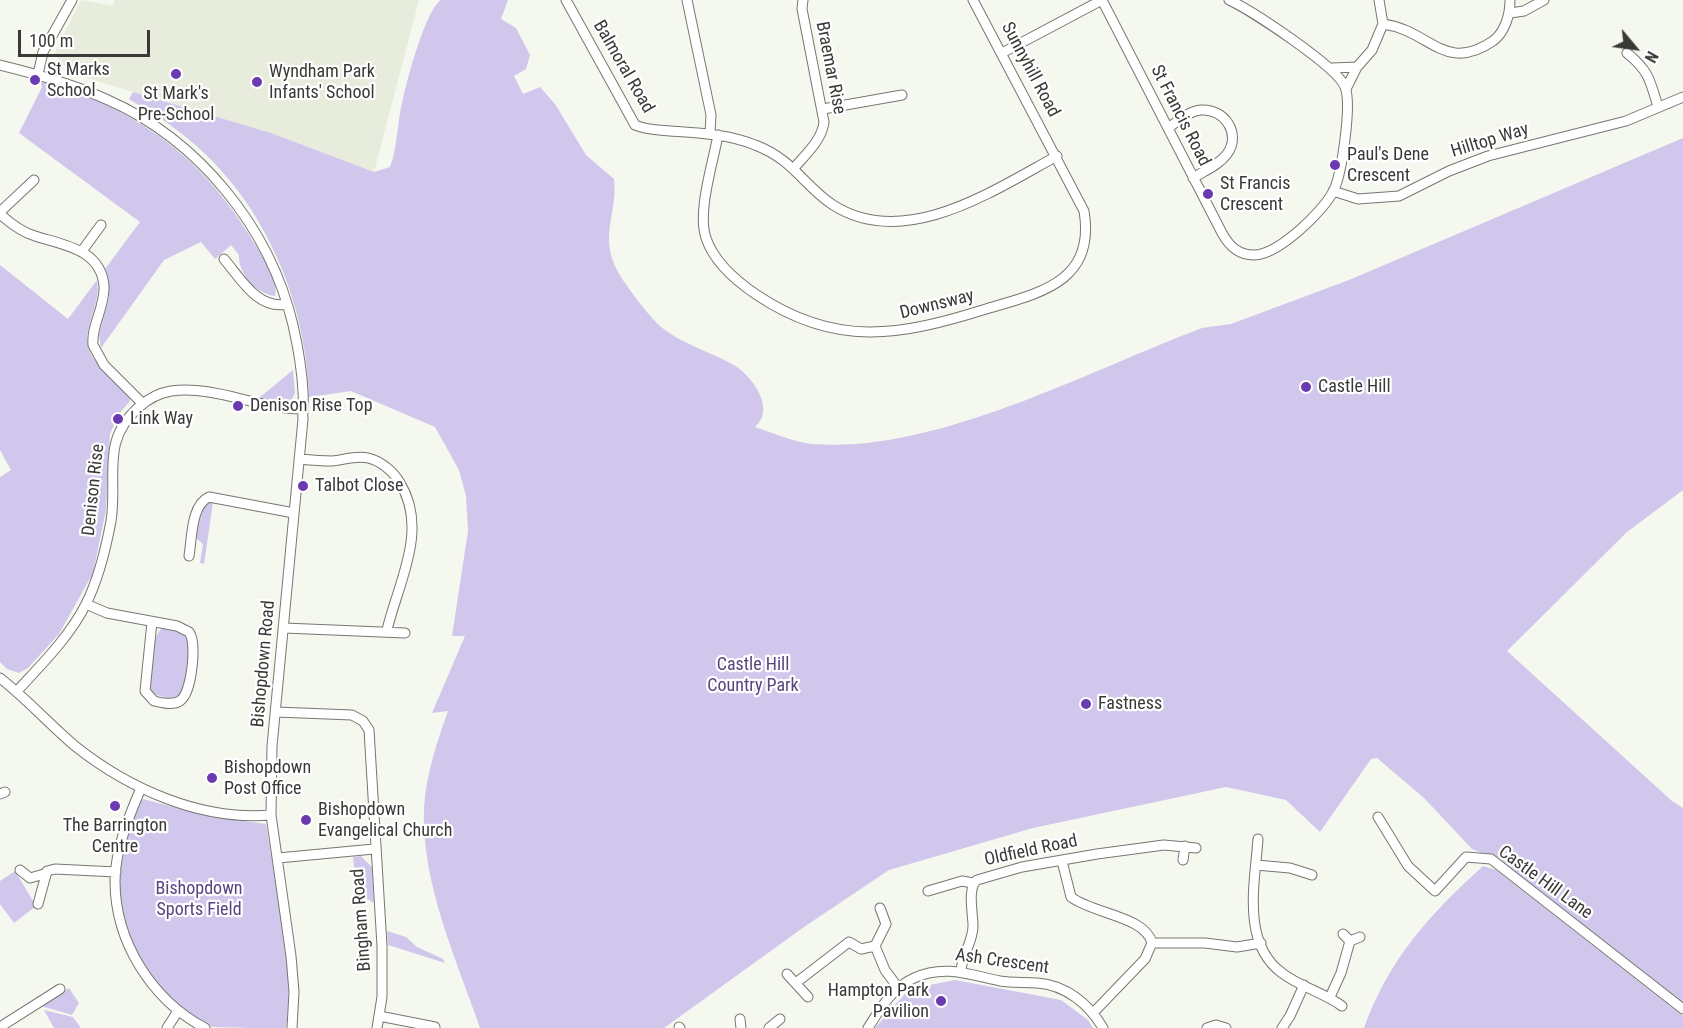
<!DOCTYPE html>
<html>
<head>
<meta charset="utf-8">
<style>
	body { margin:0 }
	#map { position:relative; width:1683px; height:1028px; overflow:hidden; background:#f5f8ef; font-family:"Roboto Condensed",sans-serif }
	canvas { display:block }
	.north { position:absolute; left:1605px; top:18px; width:60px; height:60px; -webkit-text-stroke:4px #fff; paint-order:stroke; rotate:119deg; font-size:16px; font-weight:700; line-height:24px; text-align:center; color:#393a37 }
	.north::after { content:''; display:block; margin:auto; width:21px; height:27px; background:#393a37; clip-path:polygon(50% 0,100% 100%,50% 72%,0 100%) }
	.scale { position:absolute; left:18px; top:30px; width:132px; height:27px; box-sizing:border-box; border:3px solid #393a37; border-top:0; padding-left:8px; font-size:18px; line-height:21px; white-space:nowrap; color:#393a37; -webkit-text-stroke:4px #fff; paint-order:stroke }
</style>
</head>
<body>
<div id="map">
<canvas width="1683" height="1028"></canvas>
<div class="north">N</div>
<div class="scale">100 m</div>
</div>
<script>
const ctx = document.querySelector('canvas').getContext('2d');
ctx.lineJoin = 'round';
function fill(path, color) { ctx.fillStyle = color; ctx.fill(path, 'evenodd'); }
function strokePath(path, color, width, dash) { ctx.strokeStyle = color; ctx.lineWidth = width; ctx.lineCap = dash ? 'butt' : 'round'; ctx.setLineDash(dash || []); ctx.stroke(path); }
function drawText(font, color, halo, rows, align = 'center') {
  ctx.font = font + ' "Roboto Condensed",sans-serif'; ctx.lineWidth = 4.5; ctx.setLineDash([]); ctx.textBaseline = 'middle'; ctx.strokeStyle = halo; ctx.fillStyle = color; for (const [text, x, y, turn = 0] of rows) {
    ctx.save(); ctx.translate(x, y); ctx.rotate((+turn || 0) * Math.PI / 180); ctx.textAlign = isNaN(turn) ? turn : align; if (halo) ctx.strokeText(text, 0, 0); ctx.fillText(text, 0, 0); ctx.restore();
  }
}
fill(new Path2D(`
	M 81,0 L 113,6 L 115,0 L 419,0 L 374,172 L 271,133 L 73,74 L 54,54 Z`), '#e7ecdc');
fill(new Path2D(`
	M 441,0 L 508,0 L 501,19 L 516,28 L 530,55 L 526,69 L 514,76 L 523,94 L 540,87 L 555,104 L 586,155 L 614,179 C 618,214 598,236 618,272 C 626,286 648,315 660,326 C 682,345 713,352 737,367 C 755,380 775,410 755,427 C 773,433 794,442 812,444 C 935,454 1088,371 1202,328 L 1231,324 L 1349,280 L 1683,138 L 1683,490 L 1627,532 L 1507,651 L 1672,801 L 1683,808 L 1683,1005 L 1496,859 L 1472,849 L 1424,798 L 1377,758 L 1371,759 L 1320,832 L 1286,800 L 1226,787 L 1033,828 L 889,870 L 804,927 L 664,1028 L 480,1028 C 456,958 421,883 424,808 C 426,774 437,742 448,711 L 432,713 L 465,636 L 452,636 L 468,531 L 466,496 L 459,470 L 435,427 L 351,391 L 309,397 C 306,298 262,196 182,134 C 166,121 146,110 129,99 L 133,92 L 271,133 L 374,172 L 390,167 C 398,145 397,121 403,99 C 407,80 426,9 441,0 Z
	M 40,81 C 139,109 204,158 256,246 C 265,261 279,278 275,296 C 257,294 238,274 239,255 L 231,245 L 215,259 L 201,242 L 164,260 L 101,348 L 99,335 L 109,298 L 105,269 L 140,222 L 19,133 L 42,87 Z
	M 0,265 L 68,319 L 97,280 C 102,306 80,329 90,352 C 98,373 129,377 130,401 L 118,415 L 110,434 L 106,510 L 93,573 L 59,634 L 28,668 L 19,673 L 7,669 L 0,662 L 0,477 L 11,470 L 0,450 Z
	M 293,370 L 295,393 L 292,399 L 281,402 L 259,398 Z
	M 209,501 L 213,502 L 204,564 L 200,563 L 203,544 L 196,538 L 201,507 Z
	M 164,627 L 181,630 L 190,640 L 187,681 L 180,695 L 171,699 L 153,694 C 146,681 150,634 164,627 Z
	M 143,799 L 208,816 L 266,824 C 275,884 296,970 286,1028 C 266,1028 230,1028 212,1027 C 161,1011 126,945 119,895 C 117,875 122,855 127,836 C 130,825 135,806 143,799 Z
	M 361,856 L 372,867 L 374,903 L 358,893 L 358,876 L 355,876 L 353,857 Z
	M 1483,866 L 1496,870 L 1683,1016 L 1683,1028 L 1364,1028 C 1389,959 1429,915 1483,866 Z
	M 15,871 L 36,906 L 14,923 L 0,904 L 0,881 Z
	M 387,931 L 406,937 L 417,947 L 443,959 L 445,963 L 388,945 Z
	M 955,980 L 1061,1000 L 1088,1020 L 1093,1028 L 875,1028 L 909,989 Z
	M 69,988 L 79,1003 L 72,1015 L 41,1006 Z
	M 44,1010 L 73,1017 L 81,1028 L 54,1028 Z`), '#d1c6ec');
const minor = new Path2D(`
	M 566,0 L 635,125 C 646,130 658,130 670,131 C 699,133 728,134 755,145 C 793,159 804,186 833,205 C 905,251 994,190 1057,156
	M 687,0 L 711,115 L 710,134
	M 1102,0 L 1222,233 C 1229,246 1238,255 1254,255 C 1278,255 1324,211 1334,190 C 1342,172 1352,104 1345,87 C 1338,67 1251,10 1229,0
	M 1510,13 L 1524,11 L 1544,0
	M 1383,24 C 1430,30 1444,74 1493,41 C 1505,32 1510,15 1510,0
	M 1002,53 L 1102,0
	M 1627,53 C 1649,71 1650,80 1658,107
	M 0,65 C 37,74 74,84 108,100 C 199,140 270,228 293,325 C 298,347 302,370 303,392 C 304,402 302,410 303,419 L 272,746 L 271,815 L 291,956 L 294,992 L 292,1028
	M 1332,68 L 1357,67
	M 38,74 L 43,52 L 72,0
	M 1346,89 L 1357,67 L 1372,50 L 1383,24 L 1379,0
	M 823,109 L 902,95
	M 1168,128 C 1178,121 1189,111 1201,110 C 1224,108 1242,134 1227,154 C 1219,165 1204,171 1193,178
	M 718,135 C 713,163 697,212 706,238 C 714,262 736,281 757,295 C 836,348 900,336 986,309 C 1040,293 1096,282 1084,211 L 973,0
	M 794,168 C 806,154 822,140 824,122 L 802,9 L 803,0
	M 1333,191 L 1358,199 L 1399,196 L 1449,171 L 1488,156 L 1626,121 L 1683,97
	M 0,212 L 34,180
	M 0,214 C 10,223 21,232 35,236 C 63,245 101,249 104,286 C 105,308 91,325 93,345 L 104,365 L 143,404
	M 82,251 L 101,225
	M 224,259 C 241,279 258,310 287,304
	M 299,459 C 310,460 321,461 332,461 C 344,460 356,455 368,458 C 381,461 394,472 400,483 C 429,530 398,583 387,630
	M 189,556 C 192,538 191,505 209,497 L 294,513
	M 86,604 L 107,613 L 177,626 L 189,632 C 197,642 192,691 181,700 C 174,706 162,703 154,701 L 145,691 L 152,622
	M 284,628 L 405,633
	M 0,678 C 27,699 49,724 75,746 C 129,789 201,821 271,815
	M 18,690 C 42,664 70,636 86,604 C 98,580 106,548 111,521 C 118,477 100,441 139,407 C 148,399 159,393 171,391 C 215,385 258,409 302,409
	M 276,712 L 352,715 L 363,721 L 369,730 L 382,946 L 382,997 L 377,1028
	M 141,788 C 129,816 115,850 115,881 C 115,942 152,1000 205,1028
	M 0,794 L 5,792
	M 1378,817 L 1408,866 L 1435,891 L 1466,857 L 1491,859 L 1683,1009
	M 1258,839 C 1255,882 1241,943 1282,973 C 1300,987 1323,992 1342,1006
	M 278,858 L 374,849
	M 1183,860 L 1185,846
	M 1062,861 L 1071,897 C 1093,914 1145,916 1152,943
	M 1256,865 L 1290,868 L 1312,875
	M 20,870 L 30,878 L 44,874
	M 928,891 L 962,881 L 973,883
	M 38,904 L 47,871 L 55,869 L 116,872
	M 880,908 L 886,924 L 875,946 L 885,970 L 899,989
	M 1343,934 L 1350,941 L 1360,937
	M 961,971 C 962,954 973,942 973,926 C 973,913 967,888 977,880 L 1022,867 L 1097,854 L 1164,845 L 1196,848
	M 787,974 L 808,997
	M 797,982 L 849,942 L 861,949 L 875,946
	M 1330,997 L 1341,973 L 1350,941
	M 1093,1013 L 1145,959 L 1152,943 L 1205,943 L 1237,947 L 1261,943
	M 379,1016 L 435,1027
	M 740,1019 L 741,1028
	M 0,1027 L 60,989
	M 679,1027 L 680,1028
	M 167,1028 L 178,1011
	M 769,1028 L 780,1019
	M 868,1028 C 880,1009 892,988 914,978 C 945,964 970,975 1000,981 C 1012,983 1025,982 1037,983 C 1066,985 1089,1004 1103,1028
	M 1207,1028 L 1216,1025 L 1226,1028
	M 1282,1028 L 1290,1016 L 1304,985`);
strokePath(minor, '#757870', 11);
strokePath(minor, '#fff', 9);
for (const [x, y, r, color] of [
	[176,74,6,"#6b39b0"],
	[35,80,6,"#6b39b0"],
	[257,82,6,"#6b39b0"],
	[1335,165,6,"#6b39b0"],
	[1208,194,6,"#6b39b0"],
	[1306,387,6,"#6b39b0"],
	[238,406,6,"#6b39b0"],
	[118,419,6,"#6b39b0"],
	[303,486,6,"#6b39b0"],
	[1086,704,6,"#6b39b0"],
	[212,778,6,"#6b39b0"],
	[115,806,6,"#6b39b0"],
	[306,820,6,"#6b39b0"],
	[941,1001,6,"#6b39b0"]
]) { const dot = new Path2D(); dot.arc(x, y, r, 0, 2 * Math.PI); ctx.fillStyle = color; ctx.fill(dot); strokePath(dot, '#fff', 2); }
drawText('18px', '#393a37', '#fff', [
	["Balmoral Road",623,67,60],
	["Braemar Rise",830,68,79],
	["Sunnyhill Road",1030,70,62],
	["St Francis Road",1180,116,63],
	["Hilltop Way",1490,141,-17],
	["Downsway",937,305,-14],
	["Denison Rise",94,490,-84],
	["Bishopdown Road",264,664,-85],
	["Oldfield Road",1031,851,-12],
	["Castle Hill Lane",1545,883,36],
	["Bingham Road",362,920,-94],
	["Ash Crescent",1002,962,8]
]);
drawText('18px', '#393a37', '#fff', [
	["St Marks",47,70],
	["School",47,91],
	["Wyndham Park",269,72],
	["Infants' School",269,93],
	["St Mark's",176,94,"center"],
	["Pre-School",176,115,"center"],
	["Paul's Dene",1347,155],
	["Crescent",1347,176],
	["St Francis",1220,184],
	["Crescent",1220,205],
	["Castle Hill",1318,387],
	["Denison Rise Top",250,406],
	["Link Way",130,419],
	["Talbot Close",315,486],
	["Fastness",1098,704],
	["Bishopdown",224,768],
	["Post Office",224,789],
	["Bishopdown",318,810],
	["Evangelical Church",318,831],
	["The Barrington",115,826,"center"],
	["Centre",115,847,"center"],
	["Hampton Park",929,991,"right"],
	["Pavilion",929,1012,"right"]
], 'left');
drawText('18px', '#584380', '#fff', [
	["Castle Hill",753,665],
	["Country Park",753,686],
	["Bishopdown",199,889],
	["Sports Field",199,910]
]);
</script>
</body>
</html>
